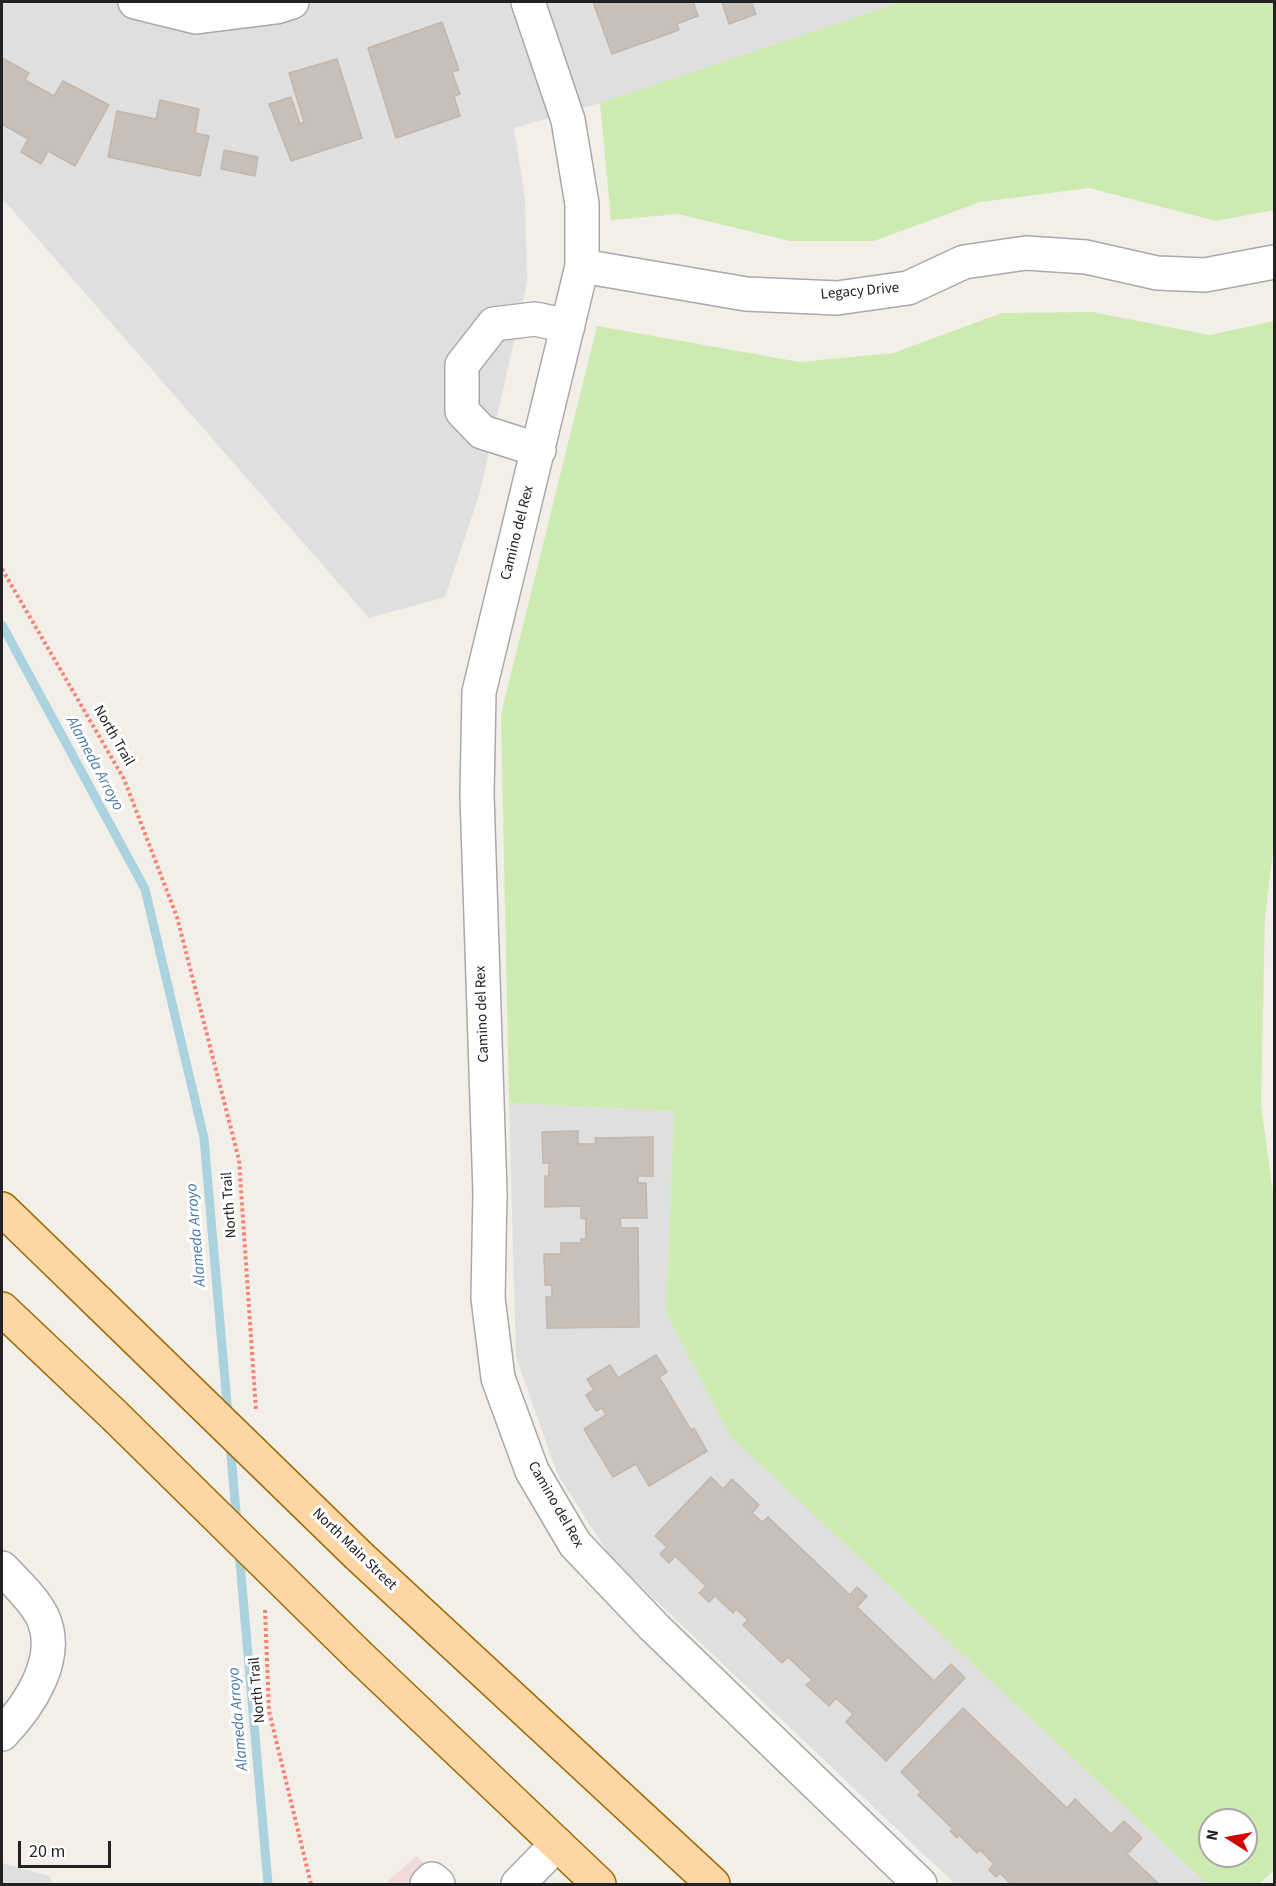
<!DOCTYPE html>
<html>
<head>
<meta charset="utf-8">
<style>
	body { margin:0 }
	#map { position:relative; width:1276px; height:1886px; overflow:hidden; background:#f2efe9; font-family:"Source Sans 3",sans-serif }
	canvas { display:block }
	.frame { position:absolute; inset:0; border:3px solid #222; pointer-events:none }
	.north { position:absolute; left:1198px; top:1808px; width:60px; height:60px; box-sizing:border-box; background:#fff; border:2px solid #a7a7a7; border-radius:50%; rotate:281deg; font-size:16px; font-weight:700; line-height:24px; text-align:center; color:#222 }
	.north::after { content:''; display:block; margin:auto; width:21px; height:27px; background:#d40000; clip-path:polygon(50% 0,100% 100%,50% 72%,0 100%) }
	.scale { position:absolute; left:18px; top:1841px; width:93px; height:27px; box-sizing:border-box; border:3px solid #222; border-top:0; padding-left:8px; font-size:18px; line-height:21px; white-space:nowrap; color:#222; -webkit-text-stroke:4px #fff; paint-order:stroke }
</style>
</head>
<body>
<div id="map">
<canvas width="1276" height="1886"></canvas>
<div class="frame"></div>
<div class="north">N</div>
<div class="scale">20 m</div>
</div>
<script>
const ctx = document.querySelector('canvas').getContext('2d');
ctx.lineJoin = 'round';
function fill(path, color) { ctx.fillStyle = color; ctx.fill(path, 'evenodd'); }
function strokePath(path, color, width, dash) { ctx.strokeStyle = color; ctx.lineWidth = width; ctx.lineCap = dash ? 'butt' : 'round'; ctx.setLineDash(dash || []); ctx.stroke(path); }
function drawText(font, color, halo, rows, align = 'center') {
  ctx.font = font + ' "Source Sans 3",sans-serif'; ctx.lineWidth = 6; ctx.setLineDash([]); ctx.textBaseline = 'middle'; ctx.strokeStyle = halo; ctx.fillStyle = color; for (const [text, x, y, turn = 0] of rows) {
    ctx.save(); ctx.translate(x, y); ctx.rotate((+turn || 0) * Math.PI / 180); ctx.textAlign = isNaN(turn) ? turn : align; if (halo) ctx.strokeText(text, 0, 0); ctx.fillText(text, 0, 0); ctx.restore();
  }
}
fill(new Path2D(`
	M 2,2 L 902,2 L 600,103 L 514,128 L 525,199 L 527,283 L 480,492 L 445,597 L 369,618 L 2,198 Z
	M 509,1103 L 674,1111 L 666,1313 L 730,1435 L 1207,1884 L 955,1884 L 611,1558 L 557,1473 L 516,1357 Z
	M 2,1863 L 49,1876 L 53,1884 L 2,1884 Z`), '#e0dfdf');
fill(new Path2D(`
	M 416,1856 L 446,1884 L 385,1884 Z`), '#f2dad9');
fill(new Path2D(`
	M 902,2 L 1274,2 L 1274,210 L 1216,221 L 1089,188 L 980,202 L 874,241 L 790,241 L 678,214 L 611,220 L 600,103 Z
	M 1092,312 L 1210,335 L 1274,321 L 1274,844 L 1265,916 L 1261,1105 L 1274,1201 L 1274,1870 L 1259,1884 L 1207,1884 L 730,1436 L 666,1313 L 674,1111 L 509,1103 L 501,714 L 597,326 L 800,362 L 893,353 L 1002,313 ZM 1210,1820 L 1246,1820 L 1246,1856 L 1210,1856 Z`), '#cdebb0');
strokePath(new Path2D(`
	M 2,625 L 145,889 L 204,1138 L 228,1415
	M 230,1444 L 237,1523
	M 239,1551 L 268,1884`), '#aad3df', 9);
const building = new Path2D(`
	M 593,2 L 693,2 L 698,16 L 677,24 L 679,30 L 612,54 Z
	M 722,2 L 753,2 L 751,2 L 756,14 L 729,24 Z
	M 442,22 L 459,70 L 452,72 L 460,94 L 454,96 L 460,116 L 396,138 L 368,48 Z
	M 2,58 L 29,73 L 25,80 L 54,96 L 63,81 L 109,105 L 75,166 L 48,151 L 41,164 L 21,152 L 28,139 L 2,124 Z
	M 337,59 L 362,138 L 291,161 L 269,104 L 291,97 L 300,124 L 304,122 L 289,73 Z
	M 160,100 L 199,109 L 195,133 L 209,136 L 200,176 L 108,157 L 117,111 L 156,119 Z
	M 224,150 L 258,157 L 255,176 L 221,169 Z
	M 578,1131 L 578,1144 L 596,1144 L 595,1138 L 653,1137 L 653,1176 L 638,1176 L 638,1183 L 646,1183 L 647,1218 L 620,1218 L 621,1228 L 638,1228 L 639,1327 L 547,1328 L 546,1297 L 552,1297 L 552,1285 L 545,1285 L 544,1254 L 561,1254 L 561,1243 L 581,1243 L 581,1239 L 586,1239 L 586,1219 L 581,1218 L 581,1206 L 545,1207 L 545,1176 L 549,1176 L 549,1163 L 543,1163 L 542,1132 Z
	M 656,1355 L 667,1372 L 659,1377 L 691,1430 L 694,1428 L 707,1451 L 649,1486 L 636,1464 L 613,1477 L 584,1429 L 606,1415 L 602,1408 L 596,1411 L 586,1395 L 594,1390 L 587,1379 L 610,1365 L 618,1378 Z
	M 711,1477 L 723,1489 L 732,1479 L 759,1505 L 752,1513 L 762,1522 L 768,1517 L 850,1595 L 857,1587 L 867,1596 L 857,1607 L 934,1681 L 951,1664 L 965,1678 L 886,1761 L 846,1722 L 853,1714 L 836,1698 L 829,1706 L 806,1685 L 812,1680 L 788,1657 L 782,1663 L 743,1625 L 748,1620 L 736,1609 L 733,1613 L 715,1596 L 709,1602 L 699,1593 L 706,1586 L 675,1556 L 669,1563 L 660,1554 L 667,1547 L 655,1536 Z
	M 963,1708 L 1067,1808 L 1075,1799 L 1111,1834 L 1124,1821 L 1142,1838 L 1127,1854 L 1159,1884 L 1011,1884 L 1000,1873 L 996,1877 L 989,1870 L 994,1864 L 980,1850 L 977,1853 L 959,1835 L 957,1838 L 950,1831 L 953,1829 L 918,1795 L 921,1792 L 901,1772 Z`);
fill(building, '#c7bfb8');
strokePath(building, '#c4b6ab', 1.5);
const minor = new Path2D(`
	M 135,2 L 196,17 L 276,7 L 292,2
	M 528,2 L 568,120 L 582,204 L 582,266 L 479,692 L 477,795 L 490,1193 L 488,1298 L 498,1378 L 532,1471 L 575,1544 L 654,1627 L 920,1884
	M 582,266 L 746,294 L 837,298 L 908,288 L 964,262 L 1026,253 L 1086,257 L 1157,273 L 1205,275 L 1274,262
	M 539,450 L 482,432 L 462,411 L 462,365 L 494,324 L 535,319 L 568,326
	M 2,1568 C 15,1582 35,1600 43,1618 C 61,1659 29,1706 2,1734
	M 427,1884 L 432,1879 L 438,1884
	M 518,1884 L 557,1844`);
const major = new Path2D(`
	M 2,1209 L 98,1302
	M 2,1309 L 115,1416
	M 358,1555 L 713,1884
	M 359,1656 L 599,1884`);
strokePath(minor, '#a9a9a9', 36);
strokePath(major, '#a06b00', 36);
strokePath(new Path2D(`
	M 2,569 L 124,779 L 177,917 L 239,1160 L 256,1411
	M 265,1610 L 269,1711 L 311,1884`), '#fa8072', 4, [3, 3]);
strokePath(minor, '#fff', 33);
strokePath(major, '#fcd6a4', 33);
const majorBridge = new Path2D(`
	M 98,1302 L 358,1555
	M 115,1416 L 359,1656`);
strokePath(majorBridge, '#a06b00', 36, []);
strokePath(majorBridge, '#fcd6a4', 33);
drawText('15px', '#222', '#fff', [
	["Legacy Drive",860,292,-5],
	["Camino del Rex",518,533,-76],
	["North Trail",113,736,60],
	["Camino del Rex",483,1014,-92],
	["North Trail",230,1205,-94],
	["Camino del Rex",555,1505,60],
	["North Main Street",354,1550,44],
	["North Trail",258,1690,-95]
]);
drawText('italic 16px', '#4a7aab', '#fff', [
	["Alameda Arroyo",94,764,62],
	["Alameda Arroyo",197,1235,-95],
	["Alameda Arroyo",239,1719,-95]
]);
</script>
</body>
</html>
